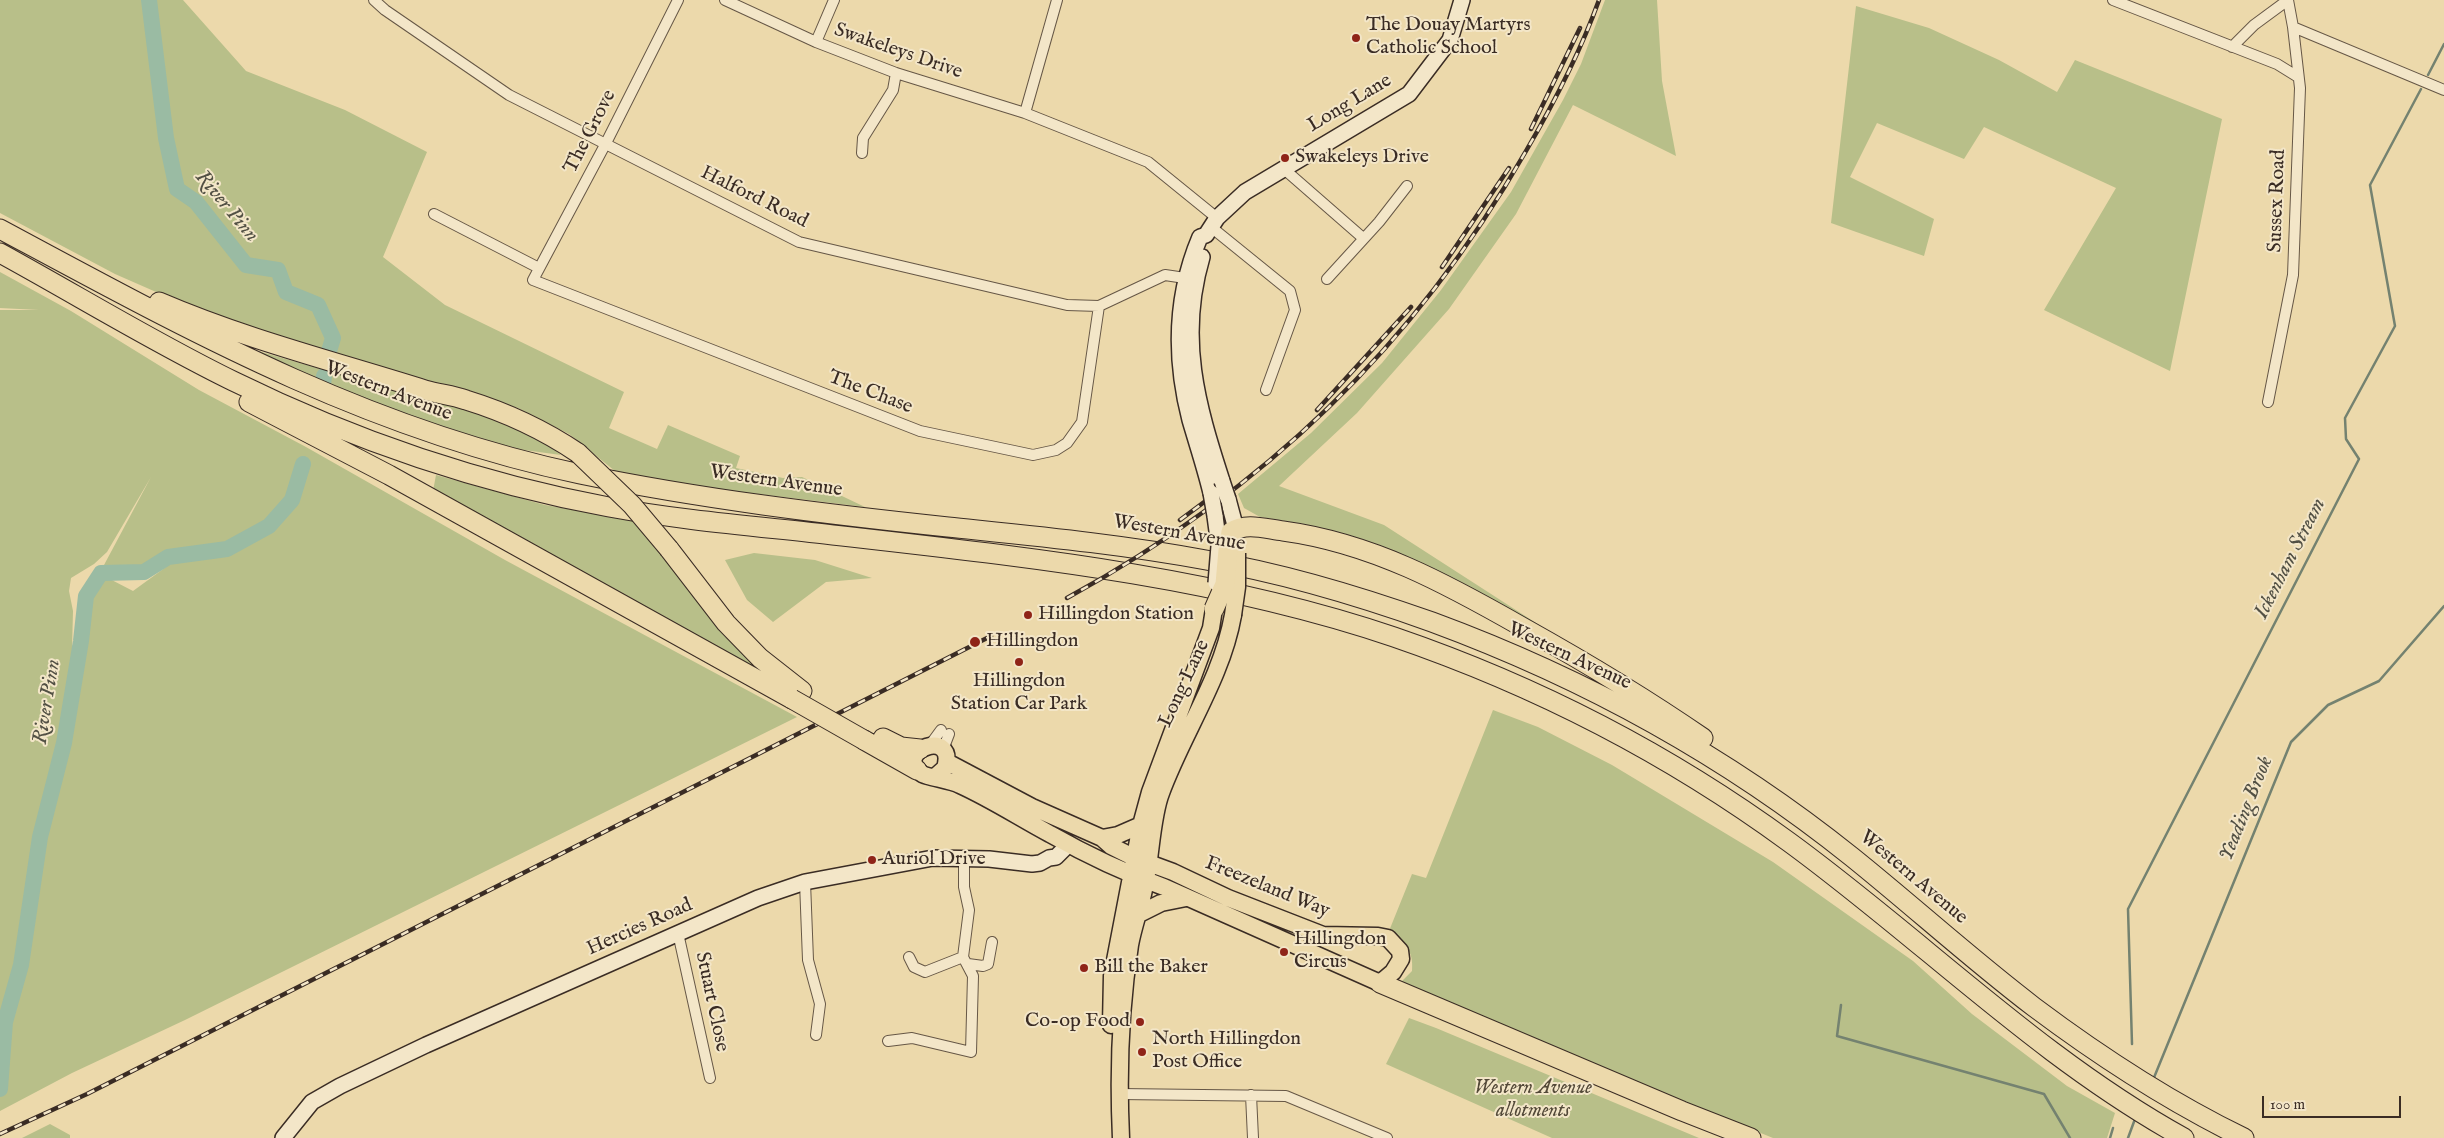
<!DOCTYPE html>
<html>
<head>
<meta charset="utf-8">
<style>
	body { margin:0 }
	#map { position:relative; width:2444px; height:1138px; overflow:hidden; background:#ecd9ab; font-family:"IM FELL English",serif }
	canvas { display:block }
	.scale { position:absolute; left:2262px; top:1096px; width:139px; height:22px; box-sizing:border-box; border:2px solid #3a2c24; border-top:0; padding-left:6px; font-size:15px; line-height:18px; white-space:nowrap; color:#3a2c24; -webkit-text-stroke:4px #f3e6c8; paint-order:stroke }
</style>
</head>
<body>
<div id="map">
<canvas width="2444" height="1138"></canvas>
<div class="scale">100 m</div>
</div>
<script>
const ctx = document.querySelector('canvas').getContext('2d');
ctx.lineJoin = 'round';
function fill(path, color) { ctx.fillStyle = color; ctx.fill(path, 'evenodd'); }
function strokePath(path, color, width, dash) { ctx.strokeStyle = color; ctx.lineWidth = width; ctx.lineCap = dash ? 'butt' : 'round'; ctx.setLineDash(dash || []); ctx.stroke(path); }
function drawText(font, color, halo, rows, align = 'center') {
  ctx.font = font + ' "IM FELL English",serif'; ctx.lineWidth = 4; ctx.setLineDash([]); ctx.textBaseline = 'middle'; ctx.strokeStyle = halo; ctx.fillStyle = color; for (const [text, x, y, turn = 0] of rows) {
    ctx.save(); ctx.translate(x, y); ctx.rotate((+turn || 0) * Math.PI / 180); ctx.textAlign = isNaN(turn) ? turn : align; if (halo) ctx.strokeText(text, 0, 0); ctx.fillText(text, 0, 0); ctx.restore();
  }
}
fill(new Path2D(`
	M 0,0 L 183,0 L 246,71 L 345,110 L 427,152 L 383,257 L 445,305 L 624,392 L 609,428 L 657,449 L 668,425 L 740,456 L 736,468 L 783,478 L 802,477 L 865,507 L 701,487 L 615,471 L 569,434 L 518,408 L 279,339 L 220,320 L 115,274 L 0,213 Z
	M 1605,0 L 1657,0 L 1662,81 L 1676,156 L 1573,105 L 1516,214 L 1449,309 L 1357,413 L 1279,486 L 1384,525 L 1595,661 L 1450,577 L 1379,545 L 1304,524 L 1260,517 L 1244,508 L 1238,494 L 1311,433 L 1382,363 L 1441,290 L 1511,192 L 1563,100 L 1581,64 Z
	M 1856,6 L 1929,28 L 1999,60 L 2057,92 L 2075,60 L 2222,119 L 2170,371 L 2044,310 L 2116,188 L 1984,127 L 1964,159 L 1877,123 L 1850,177 L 1934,219 L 1924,256 L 1831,223 Z
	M 0,272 L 71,311 L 199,390 L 306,447 L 505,560 L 797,717 L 185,1020 L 72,1073 L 0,1111 L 0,310 L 39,310 L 0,308 ZM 151,477 L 104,565 L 166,567 L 133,591 L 104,576 L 83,603 L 72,649 L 73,611 L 69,591 L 71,578 L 94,564 L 107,552 Z
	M 258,351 C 303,364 349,377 395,389 C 452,405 514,417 561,455 L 509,448 L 408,415 L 302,374 Z
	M 436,475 L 545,505 L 631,520 L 667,558 L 760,670 L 433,491 Z
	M 754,553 L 815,560 L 872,578 L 826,582 L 773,622 L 747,600 L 725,560 Z
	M 1493,710 L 1538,727 L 1612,765 L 1773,862 L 1913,961 L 1972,1014 L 2067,1086 L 2115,1113 L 2107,1138 L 1773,1138 L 1398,985 L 1412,971 C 1414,948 1404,946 1389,931 L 1412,874 L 1426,878 Z
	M 1409,1018 L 1436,1028 L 1699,1138 L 1552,1138 L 1386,1064 Z
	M 50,1124 L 70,1135 L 70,1138 L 22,1138 Z`), '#b8bf89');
strokePath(new Path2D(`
	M 2428,75 L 2444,44
	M 1841,1005 L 1837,1036 L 2044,1094 L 2070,1138
	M 2132,1044 L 2128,909 L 2359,459 L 2346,439 L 2345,418 L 2395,326 L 2370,185 L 2421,89
	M 2153,1080 L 2291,742 L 2328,705 L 2379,681 L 2444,606
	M 2110,1138 L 2113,1128
	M 2128,1138 L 2135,1119`), '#748270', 2.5);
strokePath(new Path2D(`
	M 149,0 L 166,138 L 177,189 L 196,202 L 246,265 L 278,270 L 286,292 L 318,305 L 333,338 L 327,358
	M 323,385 L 324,376
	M 0,1089 L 5,1022 L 21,965 L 40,837 L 64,743 L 81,641 L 86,596 L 101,573 L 144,572 L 168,557 L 227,549 L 269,526 L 292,500 L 303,464`), '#9abba3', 16);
const street = new Path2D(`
	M 374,0 L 385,10 L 509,95 L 799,242 L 1067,305 L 1099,306 L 1165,275 L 1185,278
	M 678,0 L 606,143 L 533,280 L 920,431 L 1033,455 L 1056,450 L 1067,443 L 1082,422 L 1099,306
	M 725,0 L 816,42 L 896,73 L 1025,113 L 1148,162 L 1217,218
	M 2113,0 L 2277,64 L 2298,77
	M 2293,27 L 2444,90
	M 816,42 L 834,0
	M 2232,47 L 2254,25 L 2288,0
	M 1025,113 L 1057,0
	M 862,153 L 863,138 L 893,90 L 896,73
	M 1284,169 L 1363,238
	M 434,214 L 539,268
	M 1211,227 L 1290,291 L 1295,310 L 1266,390
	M 1327,279 L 1379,222 L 1407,186
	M 2268,402 L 2293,275 L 2300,88 L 2293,27 L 2288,0
	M 930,745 L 941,730
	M 944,752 L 944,747 L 949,734
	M 805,882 L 808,960 L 820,1004 L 816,1035
	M 678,933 L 710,1078
	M 909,957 L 914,967 L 925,972 L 963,957
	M 968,964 L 983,966 L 988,964 L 992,942
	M 888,1041 L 912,1038 L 971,1052 L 973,976 L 963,957 L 969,910 L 964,887 L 964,858
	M 1119,1094 L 1286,1096 L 1387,1138
	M 1251,1095 L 1253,1138`);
const secondary = new Path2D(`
	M 1202,257 C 1178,338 1197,404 1222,481
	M 1211,493 C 1205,468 1197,444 1190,420 C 1174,358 1175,296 1200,237 L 1206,235 L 1217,218 L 1245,192 L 1409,94 L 1450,40 L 1462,0
	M 1228,499 L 1236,529
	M 1215,516 L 1219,546
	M 283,1138 L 312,1102 L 340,1086 L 426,1045 L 758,898 L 805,882 L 933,858 L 989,859 L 1032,864 L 1040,863 L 1049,858 L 1056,857 L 1069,844`);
const primary = new Path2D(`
	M 936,776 L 945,768 C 957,727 892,751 921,773 C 925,777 950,780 960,785 C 991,799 1020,818 1050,834 C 1087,855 1125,873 1164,887 L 1380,983 L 1393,972 L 1401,959 L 1400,951 L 1388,938 L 1378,936 L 1323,935 L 1228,898 L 1173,872 L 1135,858 L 1111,846 L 1102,838 L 1032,807 L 947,762
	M 1102,838 L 1118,835 L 1141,825
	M 1137,915 L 1161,903 L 1186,898
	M 1111,1025 L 1112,976 L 1141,825 L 1150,792 L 1211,628 L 1214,609
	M 1121,1138 C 1118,1074 1120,1009 1130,945 C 1134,923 1143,901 1146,879 C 1151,854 1152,816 1161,793 C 1183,733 1222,678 1233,615`);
const highway = new Path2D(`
	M 0,229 C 190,331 366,429 580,474 C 701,499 825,514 948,527 C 1034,536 1120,544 1206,560 C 1282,573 1359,596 1432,622 C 1584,678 1726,756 1852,857 C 1913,906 1971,959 2034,1007 C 2098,1055 2172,1103 2244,1138
	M 0,253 C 77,295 153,342 233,381 C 351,439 479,483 609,507 C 680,520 753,526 825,534 C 1016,556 1211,575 1394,637 C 1537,686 1666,752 1789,842 C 1922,939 2039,1058 2184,1138
	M 159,302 C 245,339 336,362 425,390 C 438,394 452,395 466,400 C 505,412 544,430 578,453
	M 249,402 L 389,475 L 792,699
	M 669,549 L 726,623 L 760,658 L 802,691
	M 1228,550 L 1231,532 C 1246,522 1266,529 1283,531 C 1372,543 1447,584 1524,628 C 1585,662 1645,698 1703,738
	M 883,738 L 901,747 L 920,749
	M 864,740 L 917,770
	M 1380,983 L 1682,1111 L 1751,1138`);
strokePath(street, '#665746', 12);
strokePath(secondary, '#3a2c24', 18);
strokePath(primary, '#3a2c24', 19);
strokePath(highway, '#3a2c24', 21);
strokePath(street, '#f3e6c8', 10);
strokePath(secondary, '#f3e6c8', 15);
strokePath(primary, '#ecd9ab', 16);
strokePath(highway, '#ecd9ab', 19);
const rail = new Path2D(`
	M 1531,129 L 1580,28
	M 1442,267 L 1509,168
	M 1317,410 L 1411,307
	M 1180,520 L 1223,488
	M 1067,598 C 1264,490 1414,347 1526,151 C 1554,103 1580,53 1599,0
	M 0,1134 L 87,1094 L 991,636`);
strokePath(rail, '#3a2c24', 4.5);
strokePath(rail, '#f3e6c8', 2.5, [8]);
const secondaryBridge = new Path2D(`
	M 1222,481 L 1228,499
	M 1211,493 L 1215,516
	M 1216,583 L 1219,546`);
const primaryBridge = new Path2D(`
	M 1233,615 L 1237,587 L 1237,553`);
const highwayBridge = new Path2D(`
	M 578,453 L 632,505 L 669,549
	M 1214,609 L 1225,584 L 1228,550
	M 792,699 L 864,740`);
strokePath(secondaryBridge, '#3a2c24', 18, []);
strokePath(primaryBridge, '#3a2c24', 19, []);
strokePath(highwayBridge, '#3a2c24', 21, []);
strokePath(secondaryBridge, '#f3e6c8', 15);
strokePath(primaryBridge, '#ecd9ab', 16);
strokePath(highwayBridge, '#ecd9ab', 19);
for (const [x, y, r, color] of [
	[1356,38,5,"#8f2418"],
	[1285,158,5,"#8f2418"],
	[1028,615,5,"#8f2418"],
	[975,642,6,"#8f2418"],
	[1019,662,5,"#8f2418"],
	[872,860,5,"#8f2418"],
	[1284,952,5,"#8f2418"],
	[1084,968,5,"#8f2418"],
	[1140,1022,5,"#8f2418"],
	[1142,1052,5,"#8f2418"]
]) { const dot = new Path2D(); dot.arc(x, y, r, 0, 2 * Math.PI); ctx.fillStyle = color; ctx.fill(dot); strokePath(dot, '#f3e6c8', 2); }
drawText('20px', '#3a2c24', '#f3e6c8', [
	["The Douay Martyrs",1366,26],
	["Catholic School",1366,49],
	["Swakeleys Drive",1295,158],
	["Hillingdon Station",1038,615],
	["Hillingdon",986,642],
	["Hillingdon",1019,682,"center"],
	["Station Car Park",1019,705,"center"],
	["Auriol Drive",882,860],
	["Hillingdon",1294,940],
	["Circus",1294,963],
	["Bill the Baker",1094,968],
	["Co-op Food",1130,1022,"right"],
	["North Hillingdon",1152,1040],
	["Post Office",1152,1063]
], 'left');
drawText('20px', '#3a2c24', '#f3e6c8', [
	["Swakeleys Drive",898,52,19],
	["Long Lane",1350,104,-31],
	["The Grove",591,132,-63],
	["Halford Road",754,198,26],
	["Sussex Road",2278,201,-88],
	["Western Avenue",388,392,21],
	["The Chase",870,393,21],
	["Western Avenue",776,482,8],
	["Western Avenue",1179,534,10],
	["Western Avenue",1569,657,25],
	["Long Lane",1185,684,-65],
	["Western Avenue",1913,878,40],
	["Freezeland Way",1267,888,22],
	["Hercies Road",640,928,-24],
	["Stuart Close",711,1002,78]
]);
drawText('italic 20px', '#534938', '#f3e6c8', [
	["Western Avenue",1533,1089],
	["allotments",1533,1112]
]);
drawText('italic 21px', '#525044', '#f3e6c8', [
	["River Pinn",226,207,50],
	["Ickenham Stream",2291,559,-63],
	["River Pinn",48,702,-81],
	["Yeading Brook",2247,809,-68]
]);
</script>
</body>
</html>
